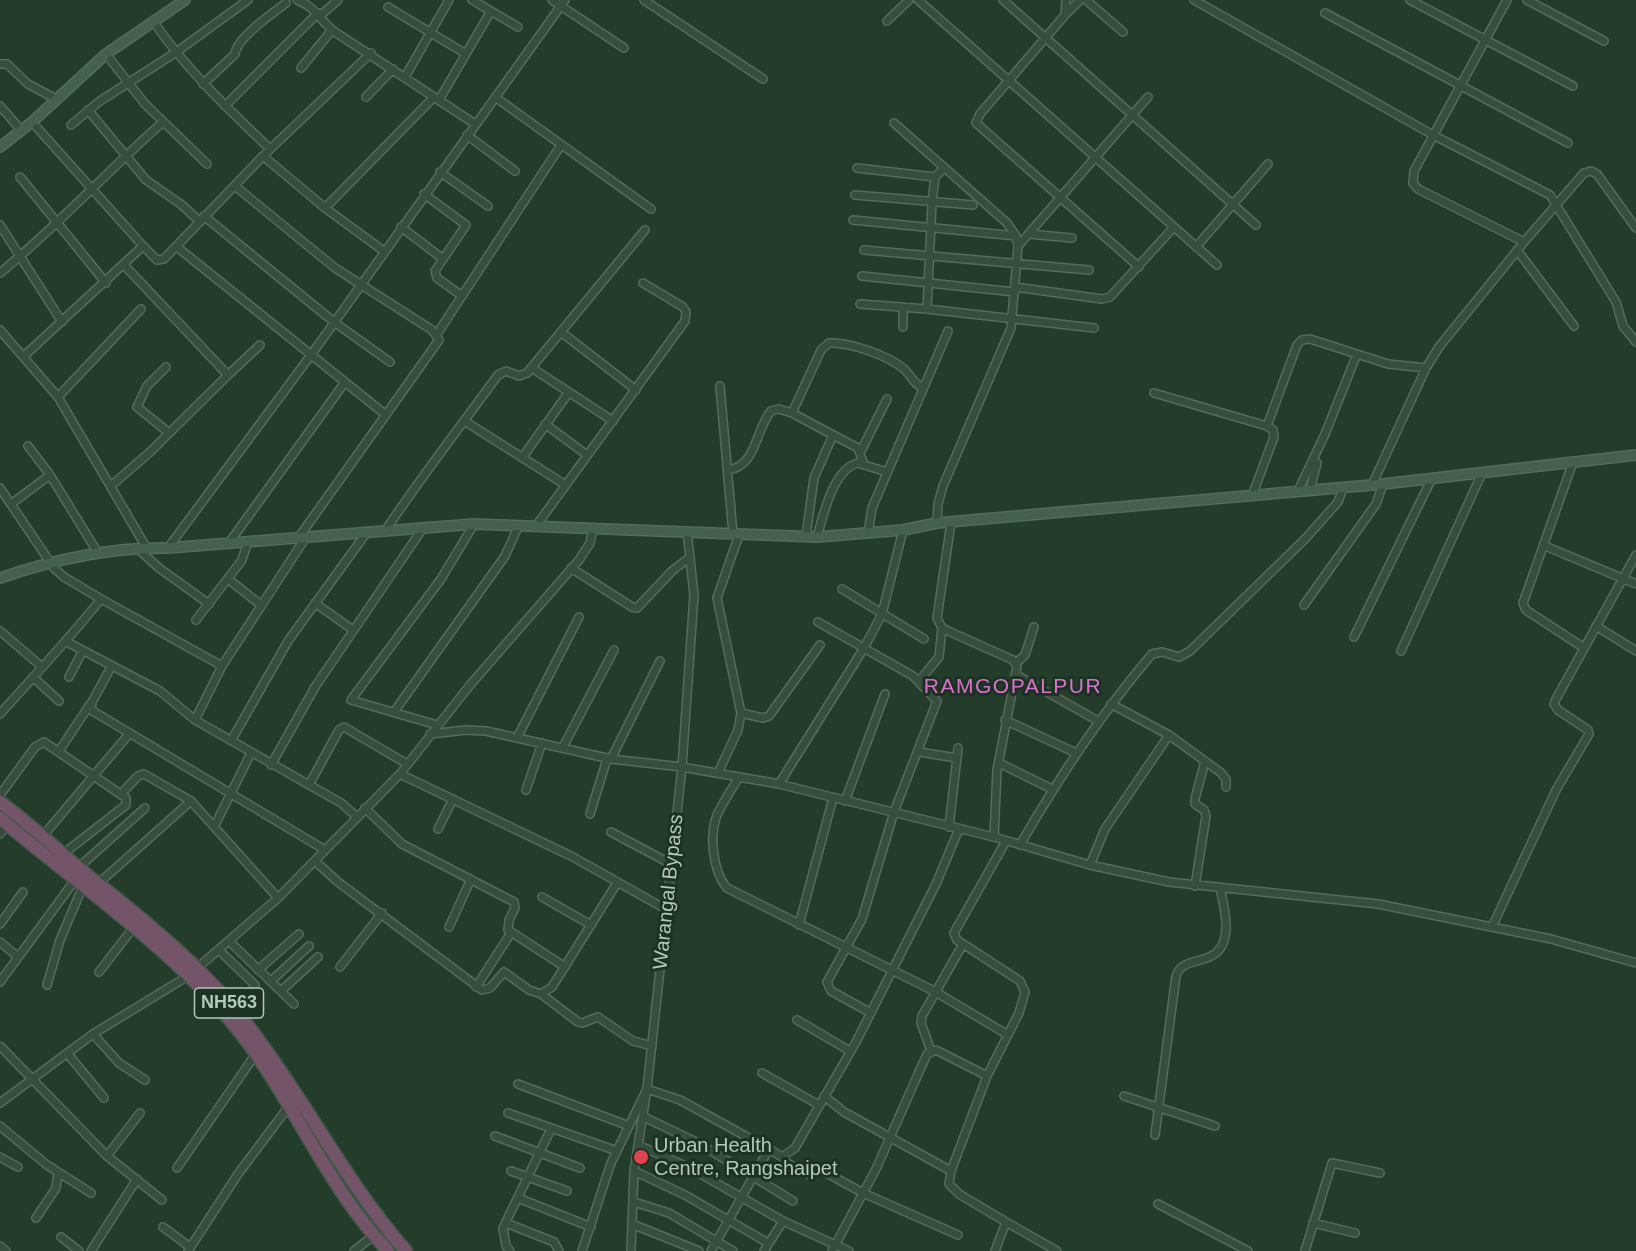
<!DOCTYPE html>
<html>
<head>
<meta charset="utf-8">
<style>
	body { margin:0 }
	canvas { display:block; background:#233d2a }
</style>
</head>
<body>
<canvas width="1636" height="1251"></canvas>
<script>
const ctx = document.querySelector('canvas').getContext('2d');
ctx.lineJoin = 'round';
function strokePath(path, color, width, dash) { ctx.strokeStyle = color; ctx.lineWidth = width; ctx.lineCap = dash ? 'butt' : 'round'; ctx.setLineDash(dash || []); ctx.stroke(path); }
function drawText(font, color, halo, rows, align = 'center') {
  ctx.font = font + ' Arial,sans-serif'; ctx.lineWidth = 6; ctx.setLineDash([]); ctx.textBaseline = 'middle'; ctx.strokeStyle = halo; ctx.fillStyle = color; for (const [text, x, y, turn = 0] of rows) {
    ctx.save(); ctx.translate(x, y); ctx.rotate((+turn || 0) * Math.PI / 180); ctx.textAlign = isNaN(turn) ? turn : align; if (halo) ctx.strokeText(text, 0, 0); ctx.fillText(text, 0, 0); ctx.restore();
  }
}
const street = new Path2D(`
	M 297,0 C 318,8 321,23 335,32 C 382,63 428,93 475,124
	M 472,0 L 518,27
	M 552,0 L 624,48
	M 644,0 L 763,79
	M 918,0 L 1217,265
	M 1003,0 L 1256,225
	M 1066,0 L 1065,15 L 980,114 L 976,123 L 1139,267
	M 1086,0 L 1123,32
	M 1194,0 L 1433,135 L 1550,195 L 1616,302 L 1623,326 L 1636,342
	M 1410,0 L 1573,86
	M 1507,0 L 1414,171 L 1413,183 L 1418,189 L 1524,242
	M 1527,0 L 1604,41
	M 388,7 L 466,54
	M 1325,13 L 1568,143
	M 321,15 L 338,0
	M 1065,15 L 1080,0
	M 153,21 C 186,69 227,108 270,149
	M 887,21 L 909,0
	M 106,54 L 145,104 L 207,164
	M 0,64 L 7,64 L 28,84 L 56,99
	M 301,68 L 332,30
	M 405,77 L 449,0
	M 203,84 L 235,54 C 237,37 272,14 286,3
	M 366,97 L 393,69
	M 495,97 L 651,209
	M 439,100 L 491,11
	M 0,106 L 21,130
	M 225,106 L 318,13
	M 88,110 L 146,180 L 182,205 L 200,222
	M 32,122 L 143,246
	M 894,123 L 1007,223 L 1016,236 L 1018,246 L 1011,328 L 943,486 L 938,504 L 937,523
	M 71,125 L 100,101 L 175,53 L 248,0
	M 467,135 L 515,171
	M 263,156 L 325,208 L 385,252
	M 857,168 L 935,177
	M 440,172 L 488,206
	M 20,177 L 106,283
	M 235,186 L 335,268 L 432,330 L 439,340 L 299,537
	M 424,194 L 466,225 L 435,271 L 437,278 L 462,296
	M 855,195 L 973,205
	M 325,208 L 434,97
	M 204,216 L 334,322 L 390,362
	M 853,220 L 1016,236
	M 0,225 L 62,322
	M 401,227 L 443,259
	M 1029,234 L 1072,238
	M 1018,246 L 1148,97
	M 177,247 L 386,415
	M 1196,247 L 1268,164
	M 864,250 L 1089,270
	M 1517,250 L 1574,326
	M 0,273 C 58,226 107,171 163,122
	M 862,276 L 1015,292
	M 1015,287 L 1102,299 L 1110,297 L 1174,227
	M 860,304 L 927,309 L 1094,328
	M 927,309 L 932,203 L 935,177 L 944,168
	M 903,327 L 903,307
	M 0,330 L 58,397 L 146,547
	M 561,332 L 636,390
	M 437,334 L 561,145
	M 24,356 L 143,246 L 157,260 L 164,259 L 263,156 L 371,53
	M 166,367 L 147,386 L 137,407 L 168,432
	M 532,368 L 613,421
	M 228,375 L 260,345
	M 720,386 L 733,534
	M 1154,393 L 1267,426
	M 58,397 L 141,309
	M 466,422 L 564,484
	M 545,424 L 587,455
	M 833,435 L 858,448 L 864,465
	M 861,451 L 887,399
	M 522,458 L 569,392
	M 1573,462 L 1523,603 L 1526,610 L 1584,648
	M 728,470 C 757,466 755,430 771,411 L 779,409 L 792,413
	M 50,475 L 98,553
	M 112,485 L 150,452 L 228,375 L 124,265
	M 1372,485 L 1426,368 L 1439,347 L 1524,242 L 1584,173 L 1591,171 L 1597,174 L 1636,228
	M 0,488 L 54,568 L 64,577 L 101,599 C 69,639 34,676 0,714
	M 1310,490 L 1317,463
	M 1298,491 L 1325,434 L 1357,354
	M 1252,496 L 1274,437 L 1273,430 L 1267,426 L 1297,345 L 1302,340 L 1310,339 L 1388,364 L 1426,368
	M 11,504 L 50,475 L 28,446
	M 951,523 L 937,618 L 942,628 L 948,631 L 1013,660 L 1017,667 L 997,770 L 994,837
	M 536,526 L 685,321 L 686,312 L 683,307 L 643,283
	M 385,531 C 421,477 460,427 498,375 L 506,371 L 519,376 L 527,373 L 645,230
	M 868,533 L 872,508 L 948,331
	M 806,536 L 814,478 L 833,435 L 792,413 L 821,350 L 829,343 C 850,342 887,355 904,369 C 912,376 912,383 923,388
	M 817,537 C 823,516 833,469 858,463 L 887,472
	M 229,543 L 345,382
	M 1545,546 L 1636,584
	M 137,548 L 159,568 L 209,604
	M 168,548 L 311,355 L 565,0
	M 571,568 L 632,607 L 637,608 L 673,570 L 689,558
	M 228,579 L 261,605
	M 842,589 L 924,639
	M 101,599 L 222,666
	M 315,603 L 353,630
	M 1304,605 L 1376,504 L 1383,484
	M 196,620 L 242,560 L 248,541
	M 818,622 L 913,676 L 937,701 L 894,812 L 862,919 L 827,982 L 831,991 L 871,1013
	M 1596,626 L 1636,651
	M 0,631 L 41,666
	M 1354,637 L 1432,478
	M 67,642 L 160,691 L 195,720 L 341,803 L 356,816
	M 1401,651 L 1482,473
	M 1016,663 L 1025,655 L 1034,627
	M 111,667 L 92,702 L 91,710 L 325,850
	M 1015,674 L 1098,721
	M 33,677 L 59,701
	M 69,677 L 82,652
	M 919,681 L 939,657 L 942,628
	M 394,712 L 505,556 L 519,525
	M 741,713 L 763,718 L 769,716 L 820,645
	M 195,720 L 222,666 L 306,537
	M 1005,720 L 1076,753
	M 437,725 L 351,700 L 441,579 L 474,524
	M 430,734 L 466,730 L 486,731 L 611,759 L 682,767 L 779,784 L 994,837 L 1090,865 L 1169,882 L 1378,904 L 1551,939 L 1636,963
	M 1169,735 L 1220,772 L 1226,779 L 1226,787
	M 518,736 L 579,617
	M 231,741 L 288,641 L 367,532
	M 563,747 L 614,650
	M 59,751 L 91,703
	M 919,752 L 957,758
	M 611,759 L 660,661
	M 999,763 L 1052,789
	M 271,765 L 315,687 L 423,528
	M 718,773 L 738,730 L 741,713 L 717,598 L 739,535
	M 400,774 L 573,857 L 669,911
	M 739,777 C 732,789 723,802 717,815 C 709,836 713,872 727,888 L 934,991 L 1008,1035
	M 779,784 L 864,648 L 882,614 L 903,530
	M 309,785 L 339,730 L 344,727 L 407,764
	M 526,790 L 542,743
	M 121,794 L 138,776 L 144,774 L 191,801
	M 0,795 L 35,747 L 44,742 L 126,798 L 126,805 L 63,854
	M 845,801 L 885,694
	M 365,808 L 402,844 L 514,902 L 515,908 L 509,920 L 508,930 L 565,967
	M 590,814 L 607,759
	M 215,825 L 251,753
	M 949,827 L 958,748
	M 438,829 L 453,799
	M 611,832 L 673,865
	M 0,834 L 8,824
	M 42,837 L 129,734
	M 1020,845 C 1059,777 1101,714 1152,654 L 1162,652 L 1179,657 L 1190,651 L 1305,539 L 1338,502 L 1343,488
	M 315,861 L 338,882 L 482,990 L 490,988 L 504,972 L 529,990 L 541,994 L 552,987 L 617,883
	M 1090,865 L 1105,829 L 1169,735 L 1111,704
	M 79,867 L 145,808
	M 99,883 L 191,801 L 278,898
	M 1195,886 L 1206,816 L 1204,810 L 1195,804 L 1195,799 L 1205,761
	M 542,897 L 591,925
	M 0,924 L 23,892
	M 799,925 L 833,798
	M 449,927 L 471,879
	M 1492,927 L 1556,790 L 1589,734 L 1588,730 L 1558,710 L 1554,704 L 1556,699 L 1636,555
	M 229,941 L 294,1004
	M 0,942 L 18,957
	M 219,950 L 255,985 L 252,994 L 236,1010
	M 340,967 L 382,913
	M 258,970 L 299,934
	M 99,972 L 133,928
	M 271,981 L 309,946
	M 0,982 L 75,880
	M 47,985 L 60,940 L 83,886
	M 476,987 L 511,933
	M 281,991 L 318,957
	M 541,994 L 578,1022 L 582,1023 L 598,1017 L 633,1041 L 652,1046
	M 797,1020 L 850,1051
	M 93,1034 L 119,1063 L 145,1080
	M 0,1046 L 107,1156 L 162,1200
	M 931,1051 L 921,1023 L 922,1016 L 963,944
	M 67,1053 L 104,1098
	M 762,1073 L 819,1105
	M 518,1084 L 629,1126
	M 824,1096 L 844,1112 L 951,1171
	M 1124,1096 L 1215,1126
	M 0,1103 L 93,1034 L 188,976 L 278,898 L 400,774 L 470,685 L 579,560 L 590,543 L 593,528
	M 508,1113 L 617,1151
	M 644,1117 L 700,1144 L 793,1201
	M 0,1126 L 47,1165 L 91,1193
	M 1155,1135 L 1176,976 C 1182,958 1203,964 1216,953 C 1233,939 1224,906 1220,888
	M 495,1136 L 580,1168
	M 638,1145 L 690,1168 L 783,1221 L 849,1251
	M 107,1156 L 140,1113
	M 0,1157 L 18,1167
	M 782,1157 L 787,1163 L 810,1175
	M 177,1168 L 255,1055
	M 511,1171 L 567,1191
	M 634,1171 L 685,1195 L 768,1243
	M 823,1171 L 863,1193 L 958,1235
	M 518,1198 L 591,1227
	M 634,1202 L 669,1213 L 733,1251
	M 1158,1204 L 1248,1251
	M 36,1218 L 56,1188 L 58,1173
	M 1006,1222 L 1057,1251
	M 506,1223 L 554,1242 L 559,1251
	M 1313,1223 L 1355,1233
	M 632,1224 L 699,1251
	M 163,1227 L 190,1247
	M 61,1237 L 79,1251
	M 0,1246 L 6,1251
	M 91,1251 L 137,1179
	M 188,1251 L 238,1174 L 289,1106
	M 354,1251 L 373,1236
	M 510,1251 L 506,1246 L 503,1228 L 551,1129
	M 582,1251 L 611,1163 L 647,1089 L 680,1100 L 769,1149
	M 631,1251 L 634,1171 L 647,1089 L 682,767 L 694,595 L 687,531
	M 711,1251 L 769,1149 L 782,1157 L 795,1148 L 856,1042 L 936,884 L 959,829
	M 764,1251 L 783,1221
	M 832,1251 L 876,1169 L 927,1054 L 936,1050 L 987,1076
	M 995,1251 L 1006,1222 L 959,1194 L 949,1184 L 951,1171 L 987,1076 L 1019,1013 L 1025,992 L 1020,981 L 957,940 L 954,933 L 1006,841
	M 1305,1251 L 1332,1163 L 1380,1173`);
const secondary = new Path2D(`
	M 0,147 L 32,122 L 106,54 L 185,0
	M 0,578 C 55,559 110,547 168,548 L 474,524 L 817,537 L 903,530 L 937,523 L 1383,484 L 1636,455`);
const highway = new Path2D(`
	M 0,802 C 32,825 60,853 91,878 C 148,923 208,972 252,1031 C 307,1103 346,1183 406,1251
	M 0,818 C 78,885 169,945 235,1026 C 292,1096 325,1185 388,1251`);
strokePath(street, '#556b5b', 10);
strokePath(secondary, '#556b5b', 12);
strokePath(highway, '#425848', 15);
strokePath(street, '#374d3d', 7);
strokePath(secondary, '#45604e', 9);
strokePath(highway, '#735469', 12);
for (const [x, y, r, color] of [
	[641,1157,8,"#e0444e"]
]) { const dot = new Path2D(); dot.arc(x, y, r, 0, 2 * Math.PI); ctx.fillStyle = color; ctx.fill(dot); strokePath(dot, '#1c3222', 2); }
for (const [x, y, w] of [
	[229,1003,69]
]) { const box = new Path2D(); box.roundRect(x - w / 2, y - 15, w, 30, 4.5); ctx.fillStyle = '#1c3222'; ctx.fill(box); strokePath(box, '#b3c8b9', 1.5); }
drawText('bold 18px', '#b3c8b9', null, [
	["NH563",229,1003]
]);
drawText('20px', '#b3c8b9', '#1c3222', [
	["Warangal Bypass",669,892,-84]
]);
drawText('20px', '#b3c8b9', '#1c3222', [
	["Urban Health",654,1146],
	["Centre, Rangshaipet",654,1169]
], 'left');
ctx.letterSpacing = '1.5px';
drawText('21px', '#d971cc', '#1c3222', [
	["RAMGOPALPUR",1013,687]
]);
ctx.letterSpacing = '0px';
</script>
</body>
</html>
